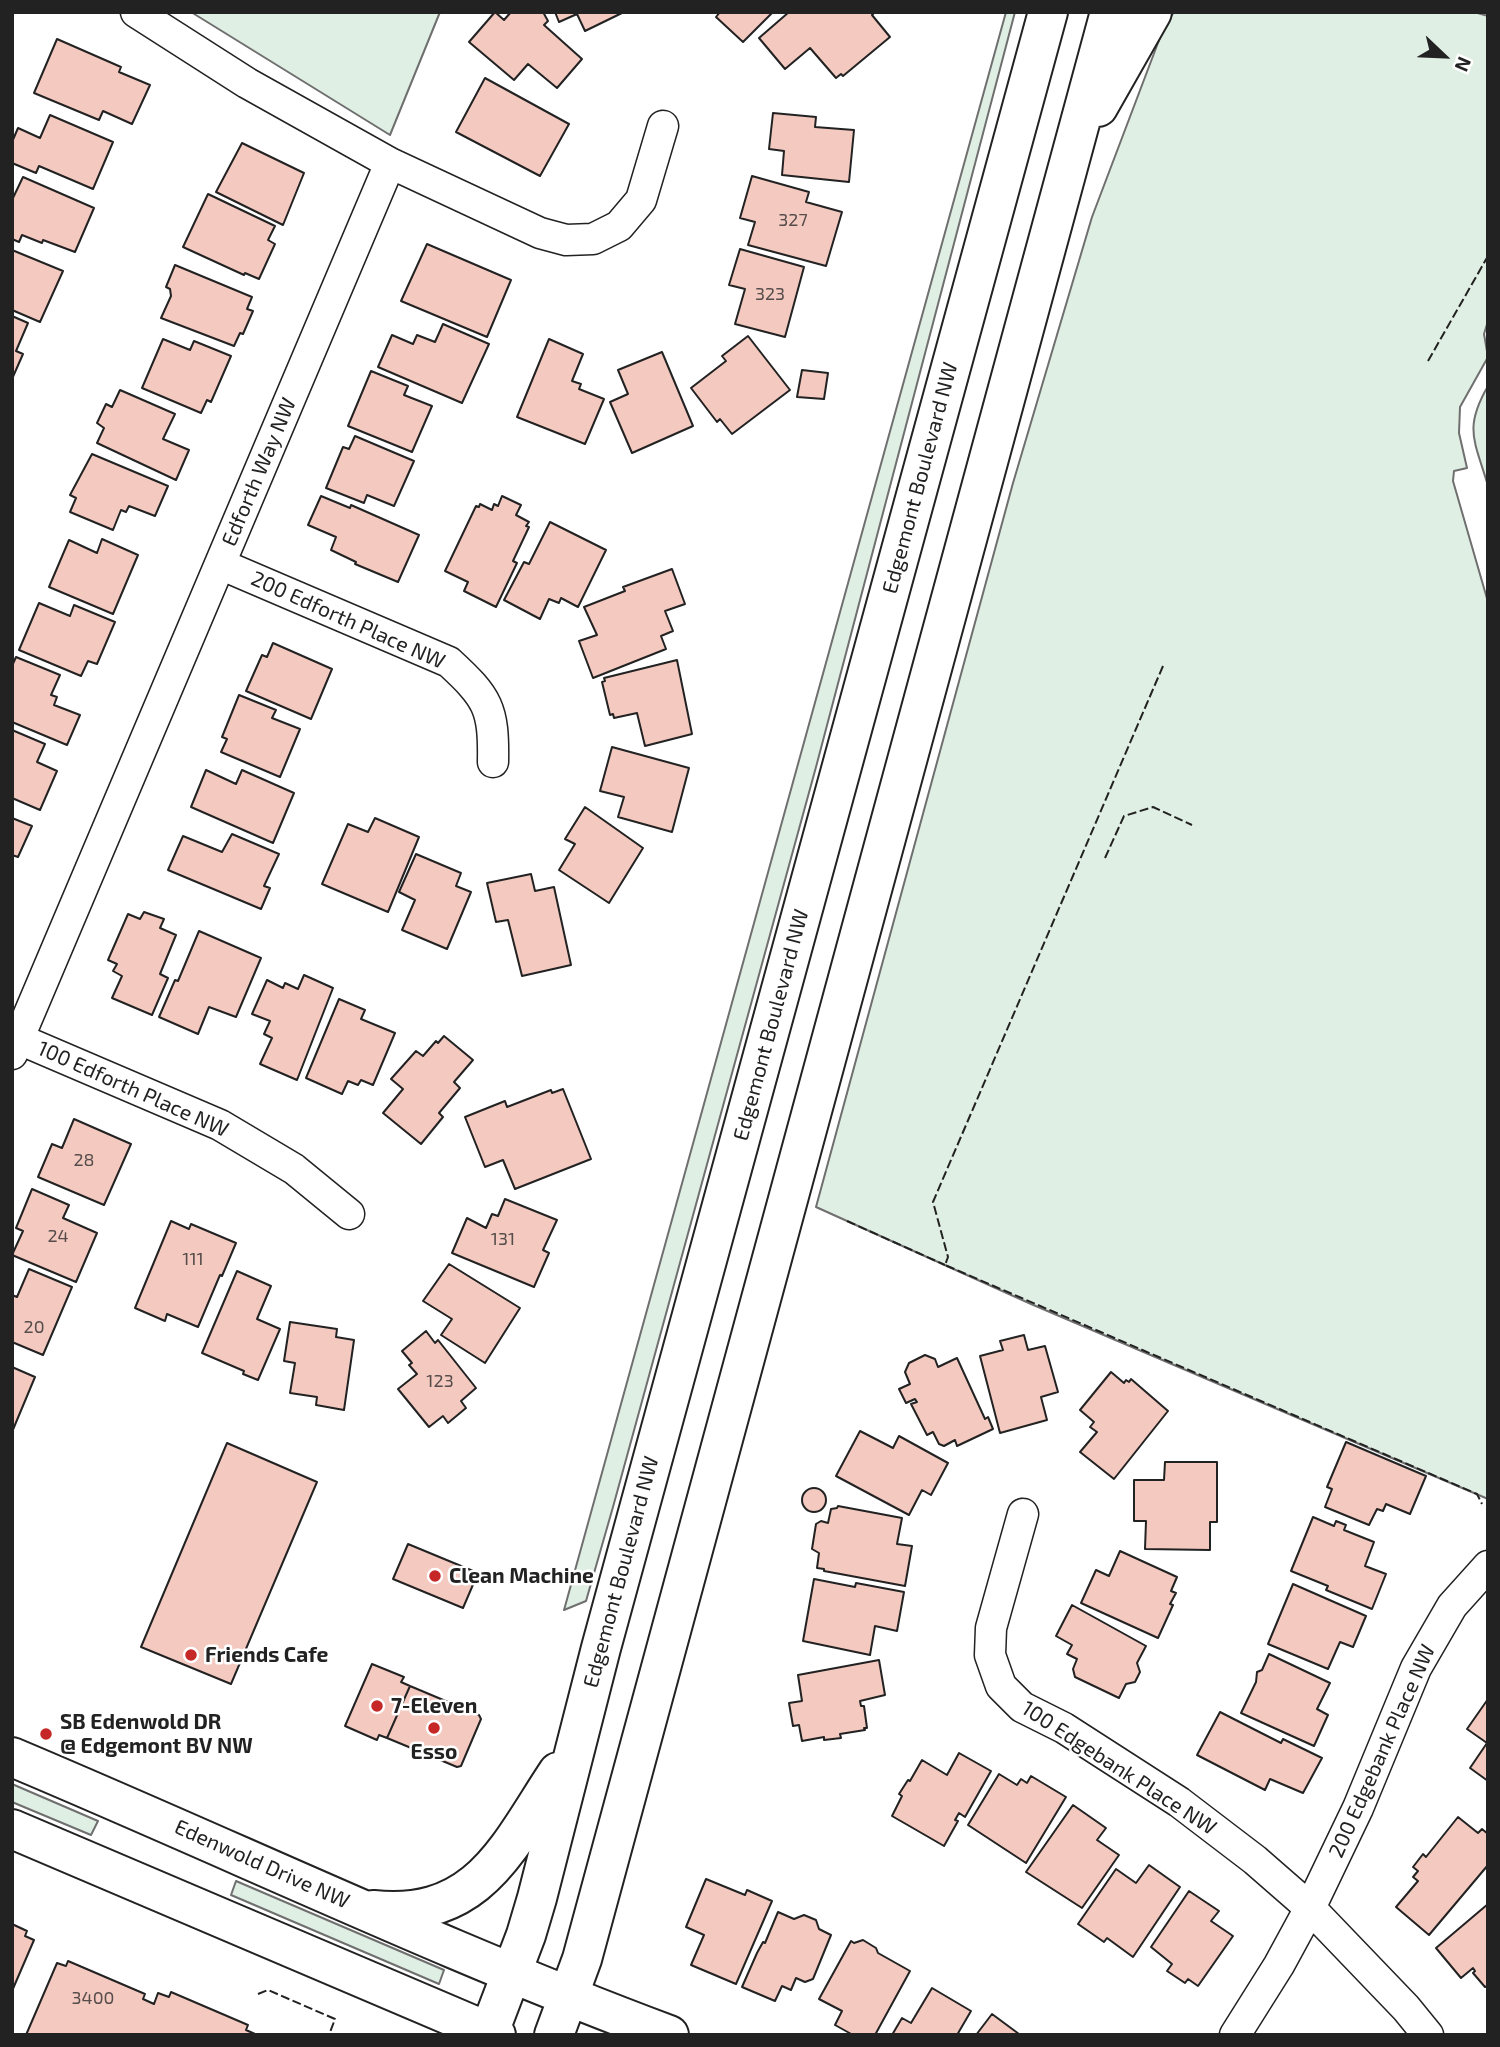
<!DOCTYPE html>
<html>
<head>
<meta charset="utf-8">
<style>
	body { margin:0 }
	#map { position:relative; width:1500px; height:2047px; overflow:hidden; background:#fff; font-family:"Exo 2",sans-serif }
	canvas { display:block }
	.frame { position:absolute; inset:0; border:14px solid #222; pointer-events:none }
	.north { position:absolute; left:1409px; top:21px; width:70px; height:70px; -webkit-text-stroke:5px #fff; paint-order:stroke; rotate:113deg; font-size:19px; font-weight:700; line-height:28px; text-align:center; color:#222 }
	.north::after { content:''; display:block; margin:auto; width:24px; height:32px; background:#222; clip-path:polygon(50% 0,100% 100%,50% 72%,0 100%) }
</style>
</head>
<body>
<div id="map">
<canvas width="1500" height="2047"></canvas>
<div class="frame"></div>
<div class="north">N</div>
</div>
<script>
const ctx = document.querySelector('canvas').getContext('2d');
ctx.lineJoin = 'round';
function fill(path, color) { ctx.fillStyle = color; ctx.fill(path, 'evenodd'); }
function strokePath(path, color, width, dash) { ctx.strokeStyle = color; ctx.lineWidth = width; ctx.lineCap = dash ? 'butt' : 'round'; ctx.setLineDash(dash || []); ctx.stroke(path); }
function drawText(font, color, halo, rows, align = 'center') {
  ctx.font = font + ' "Exo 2",sans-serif'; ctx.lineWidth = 5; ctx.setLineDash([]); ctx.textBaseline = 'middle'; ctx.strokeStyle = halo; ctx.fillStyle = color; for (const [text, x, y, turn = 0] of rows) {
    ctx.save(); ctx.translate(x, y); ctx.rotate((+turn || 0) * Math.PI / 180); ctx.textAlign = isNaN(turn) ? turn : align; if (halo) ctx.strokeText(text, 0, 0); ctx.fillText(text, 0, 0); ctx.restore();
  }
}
const green = new Path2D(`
	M 191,12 L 440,12 L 390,135 Z
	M 1006,12 L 1015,12 L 816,767 L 613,1507 L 586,1601 L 564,1610 Z
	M 1174,12 L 1474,12 L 1488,16 L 1488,321 L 1484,334 L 1488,357 L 1460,407 L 1459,433 L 1467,468 L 1454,471 L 1453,481 L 1488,602 L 1488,1499 L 1031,1304 L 816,1207 L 1013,483 L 1092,217 L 1164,27 Z
	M 1488,386 L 1488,486 C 1475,441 1463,429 1488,386 Z
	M 12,1784 L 98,1821 L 91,1835 L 12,1802 Z
	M 236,1881 L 444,1970 L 439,1984 L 231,1895 Z`);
fill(green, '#e0efe3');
strokePath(green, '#6f6f6f', 2);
const building = new Path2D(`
	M 495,12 L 504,20 L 511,12 L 543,12 L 548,21 L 544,25 L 582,59 L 557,88 L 528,64 L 514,80 L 469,42 Z
	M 555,12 L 624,12 L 585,31 L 577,14 L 559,22 Z
	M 720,12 L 773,12 L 743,42 L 716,17 Z
	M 789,12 L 875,12 L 872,15 L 890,37 L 843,76 L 841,74 L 836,78 L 810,48 L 785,69 L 759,38 Z
	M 57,39 L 121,67 L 119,72 L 150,85 L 132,124 L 103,111 L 99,120 L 34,93 Z
	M 485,78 L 569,124 L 540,176 L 456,132 Z
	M 773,113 L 816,117 L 815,127 L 854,130 L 849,182 L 782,175 L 784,151 L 769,149 Z
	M 50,115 L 113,142 L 93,189 L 39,166 L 36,173 L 12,163 L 12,142 L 18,128 L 40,138 Z
	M 242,143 L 304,173 L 283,225 L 216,192 Z
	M 752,176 L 809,192 L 806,202 L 842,212 L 826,266 L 748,245 L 755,222 L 740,218 Z
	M 23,177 L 94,208 L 75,252 L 43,240 L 42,243 L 22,235 L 19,242 L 12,239 L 12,200 Z
	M 208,194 L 275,226 L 268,240 L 275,244 L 259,279 L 245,273 L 244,275 L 183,247 Z
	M 427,244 L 511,280 L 487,337 L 401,301 Z
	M 740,249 L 804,267 L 785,337 L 735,324 L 745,289 L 729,285 Z
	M 12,250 L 63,271 L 40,322 L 12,310 Z
	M 175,265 L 252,297 L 247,309 L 253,311 L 243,334 L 240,333 L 234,346 L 161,318 L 171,296 L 170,289 L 166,287 Z
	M 12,316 L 28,323 L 16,351 L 23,354 L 12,379 Z
	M 443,324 L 489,344 L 462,403 L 378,367 L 392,335 L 413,344 L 417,335 L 435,342 Z
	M 748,336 L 790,390 L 732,434 L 720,419 L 717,422 L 691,388 L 726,361 L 722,356 Z
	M 163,339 L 190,350 L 194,341 L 231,356 L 211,402 L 207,400 L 201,413 L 142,388 Z
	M 549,339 L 583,354 L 572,381 L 581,384 L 579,389 L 604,399 L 585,444 L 517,417 Z
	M 662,352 L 693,426 L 632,453 L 610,402 L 628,394 L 618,370 Z
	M 802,370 L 828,373 L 824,399 L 797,397 Z
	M 371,371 L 408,386 L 404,395 L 432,406 L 412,452 L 348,426 Z
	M 120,390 L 175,414 L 163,439 L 189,450 L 176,480 L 97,443 L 104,428 L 97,423 L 106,404 L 112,407 Z
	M 355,436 L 414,461 L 394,506 L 367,495 L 364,503 L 326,488 L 343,447 L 349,449 Z
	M 92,454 L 168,486 L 155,516 L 129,506 L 126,512 L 121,510 L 113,530 L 70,512 L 76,498 L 70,495 Z
	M 321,496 L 350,508 L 351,505 L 419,535 L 398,582 L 355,564 L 356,562 L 331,550 L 336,537 L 308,525 Z
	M 502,496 L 521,505 L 516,515 L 529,522 L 526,526 L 529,527 L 513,561 L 517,563 L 496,607 L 464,591 L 468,582 L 445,571 L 476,506 L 479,507 L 480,504 L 492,510 L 494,504 L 498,506 Z
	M 550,522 L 606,550 L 578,607 L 561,598 L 559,603 L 549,599 L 540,619 L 504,600 L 524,562 L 529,564 Z
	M 102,539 L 138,555 L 113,614 L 49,587 L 69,540 L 97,553 Z
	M 672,569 L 685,604 L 665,611 L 673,631 L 661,636 L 666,649 L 593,678 L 579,641 L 597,635 L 584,607 L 625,591 L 623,587 Z
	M 39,603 L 70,616 L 74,605 L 115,622 L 97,664 L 88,661 L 81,676 L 19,650 Z
	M 273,643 L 332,669 L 311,719 L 246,691 L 262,655 L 267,657 Z
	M 16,657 L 60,675 L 51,695 L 57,697 L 54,705 L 80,715 L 67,745 L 12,722 L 12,666 Z
	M 677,660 L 692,734 L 645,746 L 637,713 L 614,718 L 613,714 L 610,715 L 602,682 L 605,681 L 604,678 Z
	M 239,695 L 276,710 L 272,718 L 300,729 L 280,777 L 221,752 L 227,739 L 222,737 Z
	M 12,730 L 45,744 L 37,762 L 57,771 L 40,810 L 12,798 Z
	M 612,747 L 689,768 L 672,832 L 618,817 L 624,797 L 600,791 Z
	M 206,770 L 236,784 L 242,770 L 294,793 L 273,843 L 191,807 Z
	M 585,807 L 643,848 L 609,903 L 559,870 L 575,844 L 565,839 Z
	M 12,818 L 32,826 L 18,857 L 12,855 Z
	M 375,818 L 419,837 L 388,912 L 322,884 L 348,824 L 368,832 Z
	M 232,834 L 279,854 L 264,886 L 270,888 L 261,909 L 168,870 L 183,836 L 222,852 Z
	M 416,854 L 461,873 L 456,886 L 471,892 L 447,949 L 402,930 L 415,900 L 399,892 Z
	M 531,874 L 535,891 L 554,887 L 571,965 L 522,976 L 508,920 L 496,922 L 487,883 Z
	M 144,912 L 164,919 L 160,928 L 176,935 L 160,974 L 168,978 L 152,1015 L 112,998 L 122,976 L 113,971 L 117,964 L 108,960 L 128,914 L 140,919 Z
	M 199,931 L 261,958 L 236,1017 L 209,1007 L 198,1034 L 159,1017 L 175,980 L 178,981 Z
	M 304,975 L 333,988 L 297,1080 L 260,1064 L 272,1038 L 264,1034 L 270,1021 L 252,1014 L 267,980 L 283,988 L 285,983 L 298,989 Z
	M 339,999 L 365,1010 L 361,1019 L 395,1033 L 373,1085 L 361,1080 L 358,1085 L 348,1081 L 342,1094 L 306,1078 Z
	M 444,1036 L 473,1060 L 454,1082 L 460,1088 L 439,1113 L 443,1117 L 421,1144 L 383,1113 L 403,1089 L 391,1079 L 416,1051 L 423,1056 L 436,1041 L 438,1043 Z
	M 563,1089 L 591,1159 L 515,1189 L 503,1160 L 485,1167 L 465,1117 L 505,1101 L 507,1107 L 551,1090 L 552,1093 Z
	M 74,1119 L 131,1144 L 104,1205 L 38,1177 L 52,1144 L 62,1148 Z
	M 32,1189 L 69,1205 L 63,1218 L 97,1233 L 76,1282 L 12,1255 L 23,1231 L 16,1228 Z
	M 505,1199 L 557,1220 L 543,1250 L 549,1253 L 534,1287 L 452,1253 L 467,1218 L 486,1228 L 492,1214 L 498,1216 Z
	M 171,1221 L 189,1229 L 191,1224 L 236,1243 L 222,1276 L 220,1275 L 198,1327 L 167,1314 L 165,1321 L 135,1308 Z
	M 449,1264 L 520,1308 L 485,1363 L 441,1335 L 452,1319 L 423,1301 Z
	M 29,1269 L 72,1287 L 43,1355 L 12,1342 L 12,1295 L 17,1297 Z
	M 237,1271 L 271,1286 L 257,1319 L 280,1329 L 258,1380 L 243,1374 L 244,1371 L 202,1353 Z
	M 290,1322 L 337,1329 L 336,1337 L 354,1340 L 344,1410 L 316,1405 L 317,1397 L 290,1393 L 295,1363 L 284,1361 Z
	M 426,1331 L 435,1343 L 438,1340 L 476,1388 L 461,1401 L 466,1408 L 448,1423 L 443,1416 L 429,1427 L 398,1389 L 417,1374 L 409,1365 L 412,1363 L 402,1351 Z
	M 1024,1335 L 1028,1350 L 1045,1346 L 1058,1392 L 1041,1397 L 1047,1420 L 1000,1433 L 980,1356 L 1003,1350 L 1000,1341 Z
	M 925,1355 L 935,1359 L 938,1367 L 957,1358 L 985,1419 L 988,1417 L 993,1429 L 957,1446 L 955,1440 L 944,1446 L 939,1444 L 933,1432 L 927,1435 L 911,1404 L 917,1402 L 915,1399 L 906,1403 L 899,1389 L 910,1384 L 905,1372 L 909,1363 Z
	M 12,1367 L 35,1377 L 12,1432 Z
	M 1111,1372 L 1124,1383 L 1126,1380 L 1129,1382 L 1131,1379 L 1168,1411 L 1114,1479 L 1080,1452 L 1097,1432 L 1090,1427 L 1094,1422 L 1080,1410 Z
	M 860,1431 L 893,1448 L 899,1436 L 948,1463 L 931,1495 L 922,1490 L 909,1515 L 836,1476 Z
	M 1346,1442 L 1426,1476 L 1410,1514 L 1386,1504 L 1383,1511 L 1377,1509 L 1369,1525 L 1325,1507 L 1332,1489 L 1327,1487 Z
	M 227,1443 L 317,1482 L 231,1684 L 141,1647 Z
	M 1165,1462 L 1217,1462 L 1217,1522 L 1210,1522 L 1210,1550 L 1145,1549 L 1146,1521 L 1134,1521 L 1134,1480 L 1164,1480 Z
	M802 1500a12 12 0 1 1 24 0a12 12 0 1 1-24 0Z
	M 838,1506 L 902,1518 L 897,1544 L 912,1546 L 905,1586 L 824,1571 L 824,1569 L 817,1568 L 819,1553 L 812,1549 L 816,1524 L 821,1521 L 828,1523 L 831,1509 L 837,1508 Z
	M 1313,1517 L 1334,1526 L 1336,1521 L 1346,1525 L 1344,1530 L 1374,1542 L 1365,1566 L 1386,1574 L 1372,1609 L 1326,1590 L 1328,1586 L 1291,1571 Z
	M 408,1544 L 478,1573 L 463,1608 L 393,1579 Z
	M 1120,1551 L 1177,1577 L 1171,1591 L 1176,1593 L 1170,1604 L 1173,1605 L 1158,1638 L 1081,1603 L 1096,1570 L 1109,1576 Z
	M 814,1579 L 855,1587 L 856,1583 L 904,1592 L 897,1631 L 875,1626 L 870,1655 L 803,1641 Z
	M 1293,1584 L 1366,1616 L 1353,1647 L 1340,1642 L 1328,1669 L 1268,1644 Z
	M 1072,1605 L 1146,1646 L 1137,1663 L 1140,1672 L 1135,1682 L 1126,1684 L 1119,1698 L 1075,1677 L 1073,1669 L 1077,1659 L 1067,1654 L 1072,1645 L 1056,1636 Z
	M 1269,1654 L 1330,1683 L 1317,1709 L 1328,1715 L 1314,1746 L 1241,1713 L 1256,1682 L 1257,1672 L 1262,1670 Z
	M 879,1660 L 885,1695 L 860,1701 L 861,1706 L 864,1706 L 867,1728 L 864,1728 L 865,1730 L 840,1734 L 841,1738 L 824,1740 L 824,1737 L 802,1741 L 799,1725 L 793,1726 L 789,1703 L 802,1701 L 798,1675 Z
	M 372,1664 L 404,1677 L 401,1682 L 410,1686 L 387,1738 L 379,1735 L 377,1740 L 345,1726 Z
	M 410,1686 L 479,1715 L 481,1719 L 461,1766 L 457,1767 L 433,1757 L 387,1738 Z
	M 1488,1699 L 1488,1781 L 1470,1768 L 1487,1743 L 1467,1729 Z
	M 1220,1712 L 1281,1743 L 1283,1739 L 1322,1758 L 1303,1793 L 1270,1779 L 1265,1790 L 1197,1755 Z
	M 959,1753 L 991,1771 L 965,1817 L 959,1813 L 955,1820 L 958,1821 L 944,1846 L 892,1816 L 902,1796 L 899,1794 L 908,1780 L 910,1781 L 922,1760 L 947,1775 Z
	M 999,1774 L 1017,1785 L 1021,1779 L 1027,1783 L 1031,1776 L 1066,1797 L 1026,1863 L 968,1825 Z
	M 1073,1805 L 1106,1828 L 1097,1840 L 1119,1855 L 1082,1908 L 1026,1872 Z
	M 1458,1817 L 1478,1833 L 1482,1829 L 1488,1834 L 1488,1865 L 1429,1935 L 1396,1907 L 1418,1881 L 1413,1877 L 1418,1871 L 1413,1867 L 1423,1854 L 1426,1857 Z
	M 1149,1865 L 1180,1887 L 1133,1957 L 1107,1938 L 1104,1942 L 1078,1924 L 1116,1869 L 1136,1883 Z
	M 706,1879 L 745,1895 L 747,1890 L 772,1901 L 736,1984 L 691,1965 L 704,1935 L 686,1927 Z
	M 1189,1891 L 1219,1911 L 1211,1921 L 1233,1936 L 1198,1986 L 1188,1979 L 1185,1983 L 1167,1971 L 1172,1964 L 1151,1947 Z
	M 1488,1904 L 1488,1986 L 1485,1987 L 1473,1973 L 1475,1971 L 1473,1968 L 1461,1978 L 1436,1948 Z
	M 778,1912 L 794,1919 L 804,1915 L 816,1920 L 819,1929 L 831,1935 L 813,1979 L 805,1982 L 796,1978 L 791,1990 L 782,1986 L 775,2001 L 742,1987 L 757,1953 L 763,1942 L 765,1943 Z
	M 12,1924 L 27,1931 L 25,1936 L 34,1940 L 12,1991 Z
	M 863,1940 L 876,1948 L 878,1953 L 910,1971 L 875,2035 L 853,2035 L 835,2025 L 842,2011 L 819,1999 L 851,1941 L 854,1943 Z
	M 68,1961 L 145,1994 L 143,1999 L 154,2004 L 158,1993 L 169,1997 L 171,1992 L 248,2025 L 246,2030 L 255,2034 L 26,2035 L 57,1963 L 66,1966 Z
	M 932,1988 L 971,2011 L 957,2035 L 892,2035 L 902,2018 L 911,2023 Z
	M 992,2014 L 1019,2034 L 1020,2035 L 976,2035 Z`);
fill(building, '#f3c9c0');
strokePath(building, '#222', 2);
const street = new Path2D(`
	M 390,163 L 540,233 L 566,240 L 593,239 L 619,226 L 641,200 L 663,126
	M 220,564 L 449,662 C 488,698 494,708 493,762
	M 19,1039 L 220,1125 L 294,1169 L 349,1214
	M 12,1054 L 390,163 L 247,83 L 136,12
	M 1023,1514 L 991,1628 L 990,1655 L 1001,1686 L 1022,1707 L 1064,1728 L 1179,1802 L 1255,1860 L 1310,1908 L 1358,1808 L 1416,1668 L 1452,1606 L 1488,1566
	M 1235,2035 L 1279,1965 L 1310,1908 L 1406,2008 L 1428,2035`);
const secondary = new Path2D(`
	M 1098,107 L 1152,12
	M 12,1757 C 231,1849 446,1952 669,2035
	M 12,1829 L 496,2035
	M 373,1910 C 479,1921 508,1847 558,1772
	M 488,2035 L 526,1935 L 537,1898 L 601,1648 L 1048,12
	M 554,2035 L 582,1959 L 1110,12`);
strokePath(street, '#222', 33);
strokePath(secondary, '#222', 42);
strokePath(street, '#fff', 30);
strokePath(secondary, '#fff', 38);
strokePath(new Path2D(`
	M 1428,361 L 1488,256
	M 1163,666 L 933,1202 L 948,1257 L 945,1265 L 1477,1494 L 1482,1504
	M 1105,858 L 1124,816 L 1153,807 L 1192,825
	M 847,1221 L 945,1265
	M 258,1994 L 268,1990 L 335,2019 L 329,2035`), '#222', 2, [9, 3.5]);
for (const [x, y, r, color] of [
	[435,1576,7,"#c62828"],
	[191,1655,7,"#c62828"],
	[377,1706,7,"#c62828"],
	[434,1728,7,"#c62828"],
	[46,1734,7,"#c62828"]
]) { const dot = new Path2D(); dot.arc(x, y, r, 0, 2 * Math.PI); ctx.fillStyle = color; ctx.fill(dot); strokePath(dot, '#fff', 2.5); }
drawText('18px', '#564c4a', null, [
	["327",793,220],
	["323",770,294],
	["28",84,1160],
	["24",58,1236],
	["131",503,1239],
	["111",193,1259],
	["20",34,1327],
	["123",440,1381],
	["3400",93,1998]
]);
drawText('21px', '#222', '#fff', [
	["Edforth Way NW",259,472,-67],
	["Edgemont Boulevard NW",920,478,-75],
	["200 Edforth Place NW",348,620,24],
	["Edgemont Boulevard NW",771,1025,-75],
	["100 Edforth Place NW",133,1089,24],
	["Edgemont Boulevard NW",621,1572,-75],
	["200 Edgebank Place NW",1382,1751,-66],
	["100 Edgebank Place NW",1119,1768,33],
	["Edenwold Drive NW",262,1864,24]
]);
drawText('bold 21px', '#222', '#fff', [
	["Clean Machine",449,1576],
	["Friends Cafe",205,1655],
	["7-Eleven",391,1706],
	["SB Edenwold DR",60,1722],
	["@ Edgemont BV NW",60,1746],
	["Esso",434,1752,"center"]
], 'left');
</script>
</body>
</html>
